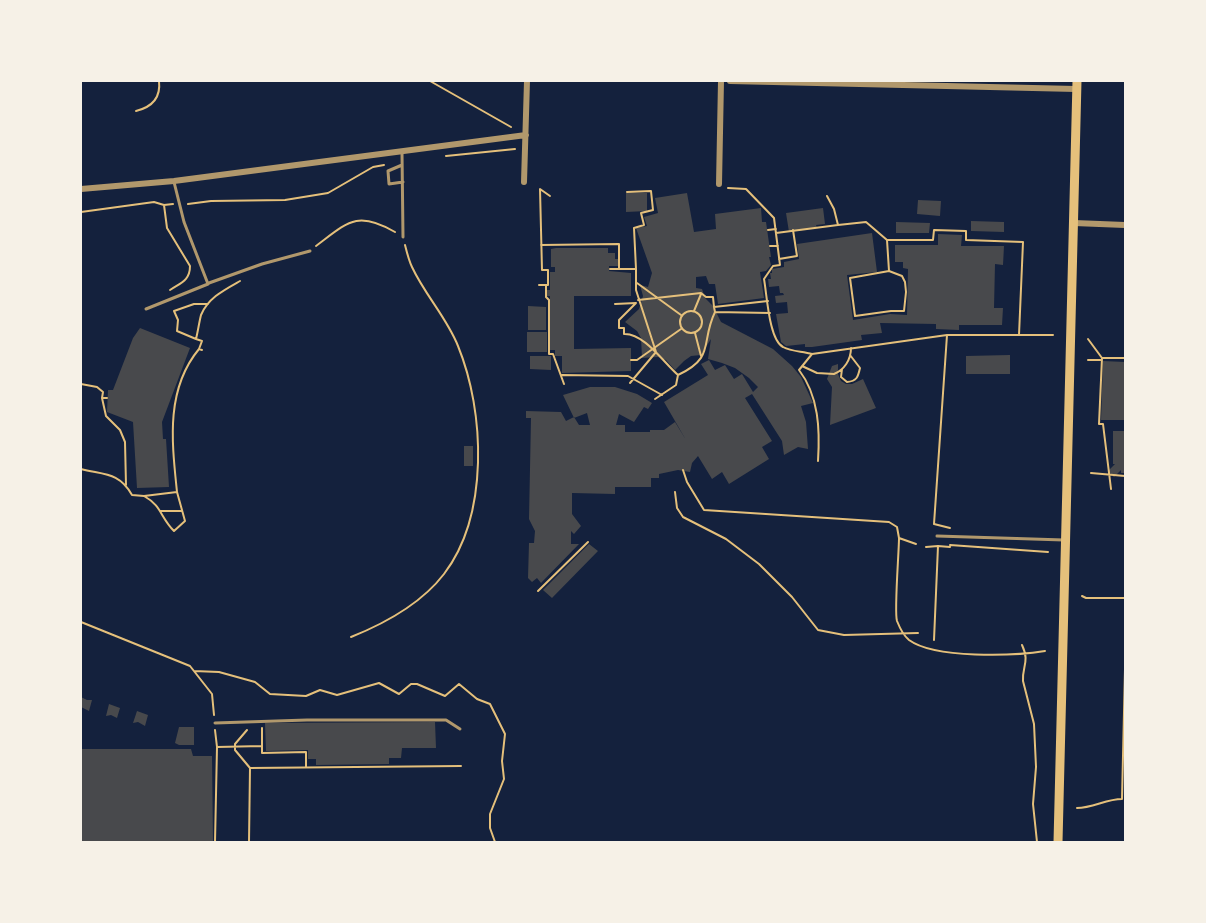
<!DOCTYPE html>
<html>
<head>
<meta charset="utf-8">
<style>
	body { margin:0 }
	#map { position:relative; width:1206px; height:923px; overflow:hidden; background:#14213d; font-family:Commissioner,sans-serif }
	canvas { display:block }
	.frame { position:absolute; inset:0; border:82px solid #f6f1e7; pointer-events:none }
</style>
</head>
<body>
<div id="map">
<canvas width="1206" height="923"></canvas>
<div class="frame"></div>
</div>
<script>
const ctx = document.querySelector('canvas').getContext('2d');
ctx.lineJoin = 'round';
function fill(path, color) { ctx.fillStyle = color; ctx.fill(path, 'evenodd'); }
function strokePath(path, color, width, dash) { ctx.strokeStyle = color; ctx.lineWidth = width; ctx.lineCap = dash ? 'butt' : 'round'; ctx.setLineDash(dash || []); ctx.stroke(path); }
fill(new Path2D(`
	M 626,193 L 647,193 L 647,211 L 626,212 Z
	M 687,193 L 694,232 L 716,229 L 715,214 L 761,208 L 762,222 L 766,222 L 771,257 L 769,257 L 771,265 L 766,271 L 760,272 L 764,298 L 718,304 L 715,284 L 709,284 L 706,276 L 696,277 L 696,288 L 702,289 L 705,298 L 713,306 L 721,322 L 773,349 L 792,366 L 801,377 L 813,403 L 801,406 L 806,422 L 808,449 L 798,447 L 784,455 L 782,441 L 752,394 L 745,398 L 772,441 L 762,447 L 769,459 L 729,484 L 722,472 L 712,479 L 698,456 L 692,463 L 690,472 L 678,470 L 659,474 L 659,478 L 651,478 L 651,487 L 615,487 L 615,494 L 572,493 L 572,514 L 581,526 L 574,534 L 571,531 L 571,544 L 579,544 L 541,583 L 537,578 L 532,582 L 528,578 L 529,543 L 534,543 L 535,531 L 529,519 L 531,418 L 526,418 L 526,411 L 561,412 L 566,421 L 574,417 L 579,425 L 590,425 L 587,413 L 574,418 L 563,395 L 590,387 L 615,387 L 637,394 L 652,403 L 648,409 L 644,407 L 634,422 L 619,414 L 616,425 L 625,425 L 625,432 L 650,432 L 650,430 L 664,430 L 675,422 L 686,440 L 664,402 L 708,375 L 701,364 L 709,360 L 715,370 L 725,365 L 734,379 L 742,374 L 753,392 L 758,387 L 749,378 L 735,368 L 722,363 L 708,359 L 711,339 L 701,355 L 691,356 L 684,361 L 675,370 L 666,360 L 658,357 L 642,358 L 641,338 L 637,331 L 625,322 L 639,309 L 643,296 L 640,285 L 648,287 L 652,273 L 636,228 L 647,226 L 644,217 L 658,213 L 655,198 Z
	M 918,200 L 941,201 L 940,216 L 917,214 Z
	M 823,208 L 825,224 L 816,225 L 817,228 L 789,232 L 786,213 Z
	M 971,221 L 1004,222 L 1004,232 L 971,231 Z
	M 896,222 L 930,223 L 929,233 L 896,233 Z
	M 872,233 L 877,272 L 847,275 L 853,320 L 890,314 L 907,315 L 908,269 L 903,268 L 903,262 L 895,262 L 895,245 L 938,245 L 938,234 L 962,235 L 961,246 L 1004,246 L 1003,265 L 995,264 L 994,308 L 1003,308 L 1002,325 L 959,325 L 959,330 L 936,329 L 936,324 L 880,323 L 882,333 L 861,335 L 862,340 L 812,347 L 805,347 L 805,344 L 786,346 L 781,342 L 776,314 L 788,313 L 787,302 L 776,303 L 775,296 L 784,295 L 783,293 L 780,293 L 779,286 L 769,287 L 768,279 L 771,279 L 770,273 L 772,273 L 772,269 L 784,267 L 784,262 L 799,259 L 797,244 Z
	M 556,248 L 608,248 L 608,253 L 615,253 L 615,259 L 618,259 L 618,266 L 609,266 L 609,271 L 631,273 L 631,296 L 574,296 L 574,349 L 631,348 L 631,371 L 562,373 L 562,356 L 555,356 L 555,350 L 550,350 L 550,296 L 547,296 L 547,290 L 550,290 L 550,272 L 555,272 L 555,267 L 551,267 L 551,249 Z
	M 528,306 L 546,307 L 546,330 L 528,330 Z
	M 140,328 L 190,348 L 162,422 L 163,439 L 166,439 L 169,487 L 137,488 L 133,422 L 107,412 L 108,390 L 113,390 L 133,338 Z
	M 527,332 L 547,332 L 547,352 L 527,352 Z
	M 1010,355 L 1010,374 L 966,374 L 966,356 Z
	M 530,356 L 551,356 L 551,370 L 530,369 Z
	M 1103,361 L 1125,362 L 1125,420 L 1101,420 Z
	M 838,364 L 838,374 L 841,381 L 846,384 L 852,384 L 863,379 L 876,408 L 830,425 L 832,387 L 827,379 L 832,366 Z
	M 1113,431 L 1125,431 L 1125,473 L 1121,473 L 1121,470 L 1114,477 L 1108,471 L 1115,464 L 1113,464 Z
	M 464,446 L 473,446 L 473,466 L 464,466 Z
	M 589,544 L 598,551 L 552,598 L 543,590 Z
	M 81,697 L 87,700 L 92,700 L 89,711 L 81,707 Z
	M 109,704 L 120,708 L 117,718 L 111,715 L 106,716 Z
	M 137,711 L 148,715 L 145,726 L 138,722 L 133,723 Z
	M 435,722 L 436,748 L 402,748 L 401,758 L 389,758 L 389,764 L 316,765 L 316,759 L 308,759 L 308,750 L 266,751 L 265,723 Z
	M 179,727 L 194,727 L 194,745 L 179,745 L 175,743 Z
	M 81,749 L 191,749 L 193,756 L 212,756 L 213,842 L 81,842 Z`), '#48494c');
strokePath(new Path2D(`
	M 430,81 L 511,127
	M 136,111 C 152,107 161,98 159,81
	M 446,156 L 515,149
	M 728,188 L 746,189 L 774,218 L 780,265 L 773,266 L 764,279 C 767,295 769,340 783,347 C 792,352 803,351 812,354
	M 627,192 L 651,191 L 653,210 L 641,213 L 644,225 L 634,228 L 636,269
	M 550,196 L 540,189 L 542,270 L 548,270 L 548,285 L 546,285 L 546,297 L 549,300 L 549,354 L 553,354 L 564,384
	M 827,196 L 834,209 L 838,225 L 866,222 L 887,240 L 889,271 L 850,278 L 855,316 L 891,311 L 904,311 L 906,292 L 905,282 L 902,276 L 889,271
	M 81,202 L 81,201
	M 188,204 L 211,201 L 285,200 L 328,193 L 373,167 L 384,165
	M 164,205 L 167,228 L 190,266 C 190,281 180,283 170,290
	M 81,212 L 154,202 L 164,205 L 173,204
	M 768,230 L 776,229
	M 776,233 L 838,225
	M 887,240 L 933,240 L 934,230 L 966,231 L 966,240 L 1023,242 L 1019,335
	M 541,245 L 619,244 L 619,269 L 610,269
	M 316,246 C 348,222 357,210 395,232
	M 770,246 L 778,246
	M 779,259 L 797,256 L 793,230
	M 619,269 L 636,269 L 636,290 L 656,352 L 630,383
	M 637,283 L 681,315
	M 539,285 L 546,285
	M 638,300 L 701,293 L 706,297 L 713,297 L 714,307
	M 768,301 L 714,307 L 715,312 L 770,313
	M 636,303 L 619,320 L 619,328 L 624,328 L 624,334 C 644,333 664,363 678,375 C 716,357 700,343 715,312
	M 615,304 L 636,303
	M680 322a11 11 0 1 1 22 0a11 11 0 1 1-22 0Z
	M 694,311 L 701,294
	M 695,333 L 701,356
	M 947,335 L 934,524 L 950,528
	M 196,339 L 177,331 L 178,320 L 174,311 L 194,304 L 208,304
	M 1088,339 L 1102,358 L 1125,358
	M 202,350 L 199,349 L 202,341 L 196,339 C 198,331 199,323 201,315 C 208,298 224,290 240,281
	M 1102,358 L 1099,424 L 1103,424 L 1111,489
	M 631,360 L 637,360 L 681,329
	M 1088,360 L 1102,360
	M 802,366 L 817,373 L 834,374 C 844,370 851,360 851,348
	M 842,369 L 841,377 L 847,382 C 857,381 858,377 860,368 L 850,355
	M 562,375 L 628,376 L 662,395
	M 81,384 L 97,387 L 103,392 L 102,398
	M 107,398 L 102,398 L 106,416 L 120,430 L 125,442 L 126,485
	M 655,399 L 676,385 L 678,375
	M 818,461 C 820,430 819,396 799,370 L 812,354 L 947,335 L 1053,335
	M 81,469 C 104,475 119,472 132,495 L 144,496 L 177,492 C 172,443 165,390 199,349
	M 683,470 L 687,482 L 704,510 L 889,522 L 897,527 L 899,538
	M 1091,473 L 1125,476
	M 675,492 L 677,508 L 683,517 L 726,539 L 759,564 L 792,597 L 818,630 L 844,635 L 918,633
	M 144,496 C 162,506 160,517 174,531 L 185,521 L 177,492
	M 160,511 L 181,511
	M 916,544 L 899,538 C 899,552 894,612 897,621 C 899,626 904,636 909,640 C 935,659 1014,656 1045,651
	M 950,545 L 1048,552
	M 926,547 L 938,546
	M 538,591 L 588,542
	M 1082,596 L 1086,598 L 1125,598
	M 81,622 L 190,666 L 212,694 L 214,715
	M 351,637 C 386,623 421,604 444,574 C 489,515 485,412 458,346 C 447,318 425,295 412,267 C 409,261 407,253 405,245
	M 934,640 L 938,546 L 950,547
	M 1022,645 C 1030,662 1022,666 1023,681 L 1034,724 L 1036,767 L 1033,804 L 1037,842
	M 194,671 L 219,672 L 255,682 L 270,694 L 306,696 L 320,690 L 337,695 L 379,683 L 399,694 L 411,684 L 417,684 L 445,696 L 459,684 L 477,699 L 490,704 L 505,734 L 502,761 L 504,779 L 490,814 L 490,828 L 495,842
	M 262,728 L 262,753 L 306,752 L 306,767
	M 247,730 L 235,744 L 235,750 L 250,768
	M 217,747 L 262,746
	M 1077,808 C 1093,808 1106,799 1122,799 L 1125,669
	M 215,842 L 217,747 L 215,730
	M 249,842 L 250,768 L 461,766`), '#e5c07b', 2);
strokePath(new Path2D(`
	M 402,153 L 403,237
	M 402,165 L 388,171 L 389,184 L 403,182
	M 209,283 L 262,264 L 310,251
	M 146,309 L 208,284 L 184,222 L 174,182
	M 937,536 L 1064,540
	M 215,723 L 307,720 L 446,720 L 460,729`), '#b1986c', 3);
strokePath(new Path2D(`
	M 730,81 L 1076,89
	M 524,182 L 527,81
	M 719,184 L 721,81
	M 81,189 L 174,181 L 526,135
	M 1074,223 L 1125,225`), '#b1986c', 6);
strokePath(new Path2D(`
	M 1058,842 L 1077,81`), '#e5c07b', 9);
</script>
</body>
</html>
